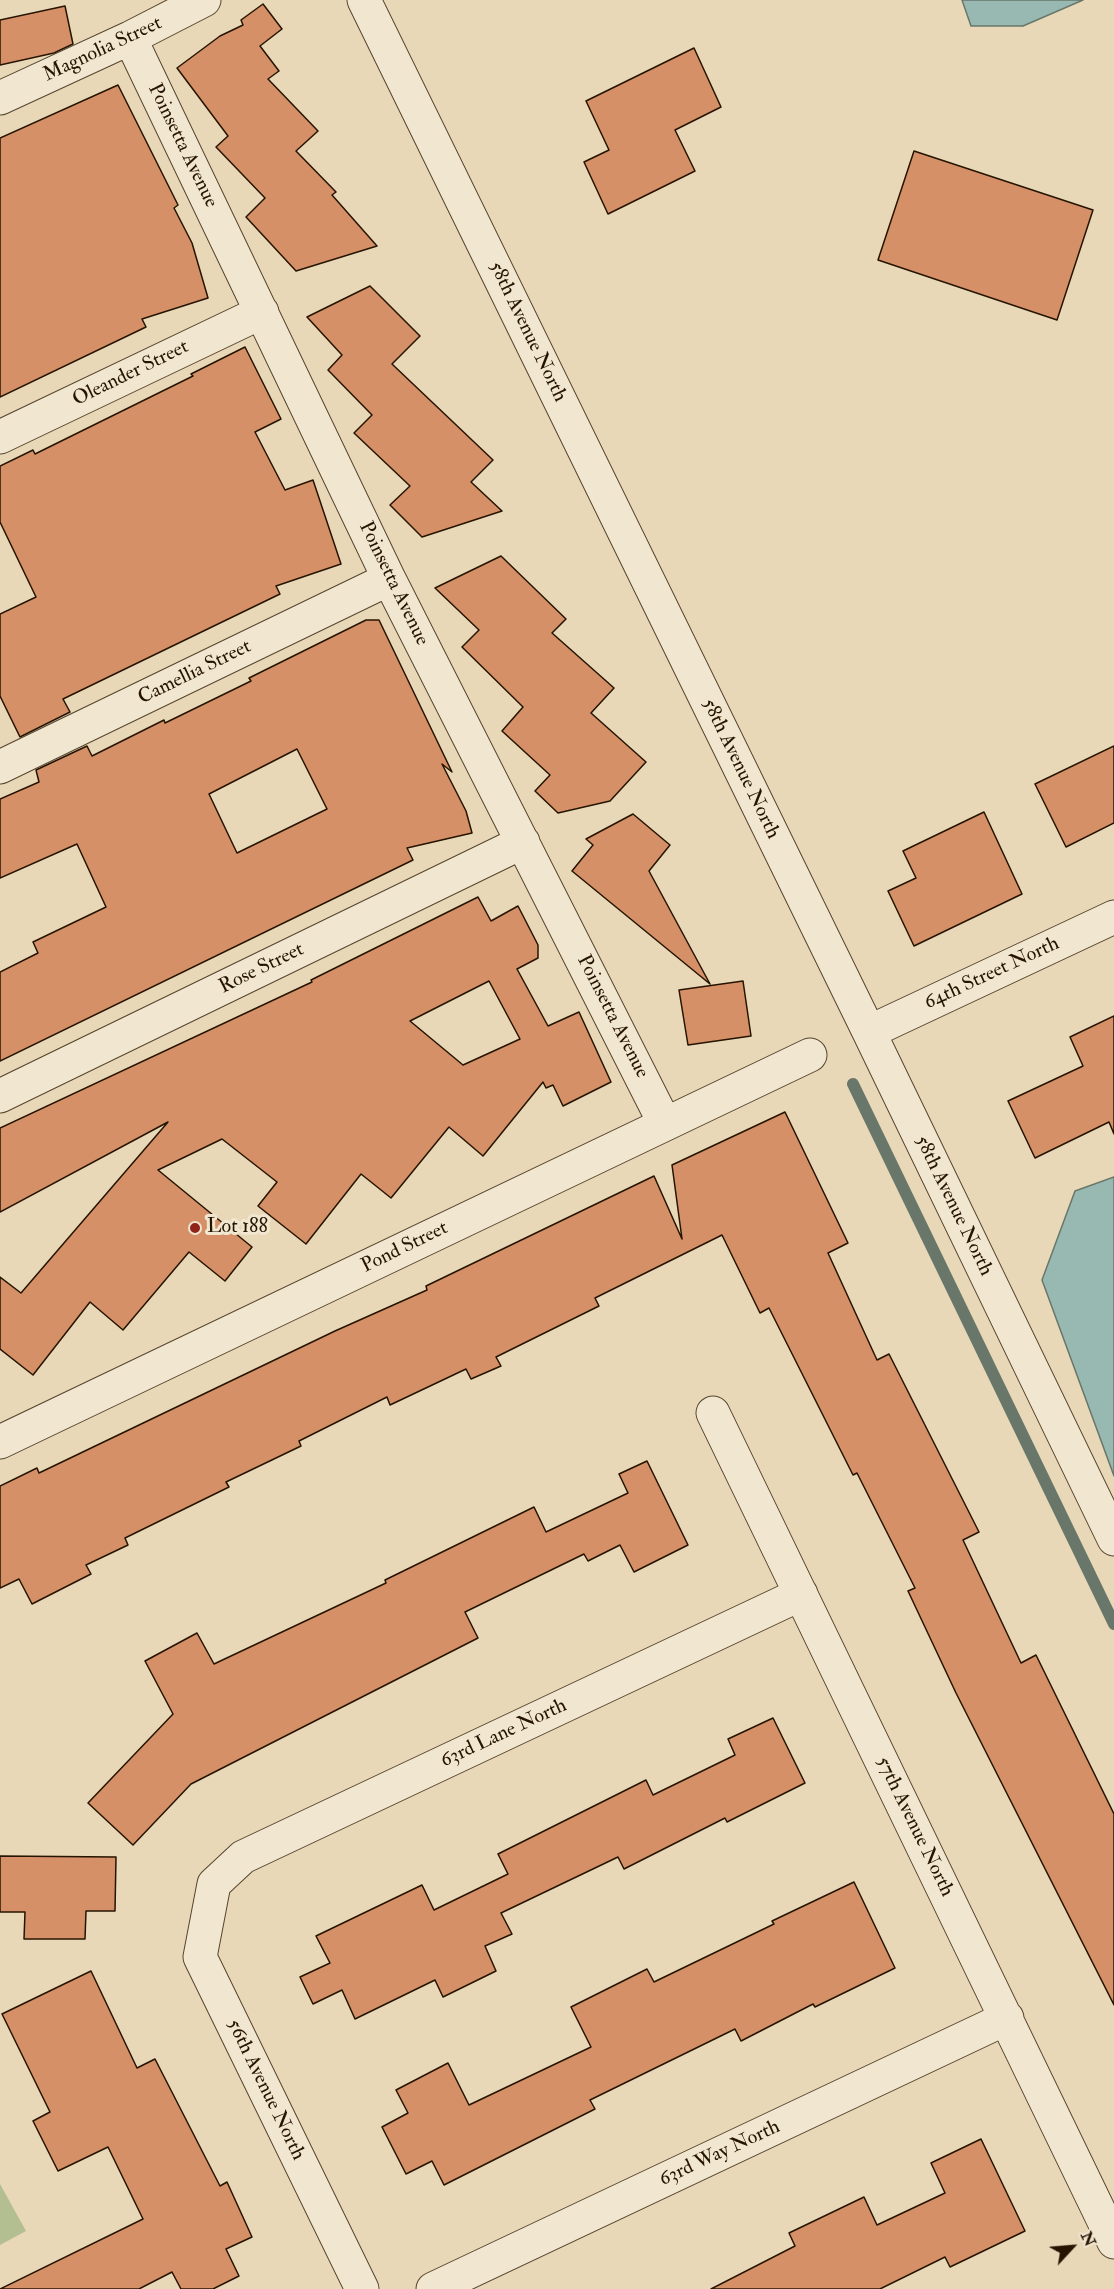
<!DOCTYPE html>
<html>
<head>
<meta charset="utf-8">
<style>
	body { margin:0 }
	#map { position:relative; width:1114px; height:2289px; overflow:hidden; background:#e9d8b7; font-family:"IM FELL Double Pica",serif }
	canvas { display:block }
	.north { position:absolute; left:1042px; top:2217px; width:60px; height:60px; -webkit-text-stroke:4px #f1e6d0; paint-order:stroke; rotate:64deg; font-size:16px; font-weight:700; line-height:24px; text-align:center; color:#251400 }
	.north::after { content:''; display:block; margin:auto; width:21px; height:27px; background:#251400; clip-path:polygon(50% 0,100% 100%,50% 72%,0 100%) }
</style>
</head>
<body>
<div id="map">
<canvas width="1114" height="2289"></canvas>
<div class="north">N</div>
</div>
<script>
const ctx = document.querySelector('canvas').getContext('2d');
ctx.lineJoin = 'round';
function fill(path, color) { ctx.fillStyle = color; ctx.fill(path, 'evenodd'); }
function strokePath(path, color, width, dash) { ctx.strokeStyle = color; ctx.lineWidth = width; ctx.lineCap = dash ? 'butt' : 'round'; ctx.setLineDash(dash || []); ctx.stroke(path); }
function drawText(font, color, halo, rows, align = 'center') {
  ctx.font = font + ' "IM FELL Double Pica",serif'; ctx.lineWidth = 6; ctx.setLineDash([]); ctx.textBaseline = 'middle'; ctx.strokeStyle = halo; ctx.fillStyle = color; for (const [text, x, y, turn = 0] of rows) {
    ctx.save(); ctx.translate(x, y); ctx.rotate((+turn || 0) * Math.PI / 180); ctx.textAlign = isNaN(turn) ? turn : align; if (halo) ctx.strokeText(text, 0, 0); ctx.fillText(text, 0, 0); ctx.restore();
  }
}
fill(new Path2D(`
	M 0,2184 L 26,2231 L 0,2245 Z`), '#b3bf91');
const water = new Path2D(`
	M 962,0 L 1083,0 L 1023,26 L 971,26 Z
	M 1114,1177 L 1114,1476 L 1042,1280 L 1075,1191 Z`);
fill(water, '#97b9b2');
strokePath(water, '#69776b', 1.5);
strokePath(new Path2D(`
	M 853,1084 L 1114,1624`), '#69776b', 12);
const building = new Path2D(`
	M 263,4 L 282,29 L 260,46 L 279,71 L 268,79 L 318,131 L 296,151 L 336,192 L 332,195 L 377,246 L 296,271 L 246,217 L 265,198 L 216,147 L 228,136 L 177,68 L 220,36 L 243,25 L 241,20 Z
	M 65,6 L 73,44 L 54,53 L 0,65 L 0,20 Z
	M 694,48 L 721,107 L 675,130 L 695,171 L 608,214 L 584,162 L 609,150 L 586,101 Z
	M 118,85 L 178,205 L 174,208 L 192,243 L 208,298 L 142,319 L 146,327 L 0,397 L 0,138 Z
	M 914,151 L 1093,210 L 1057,320 L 878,260 Z
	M 370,286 L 420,336 L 392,364 L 493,460 L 471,482 L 502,511 L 422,537 L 390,505 L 410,486 L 354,433 L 372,415 L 328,370 L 342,355 L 307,317 Z
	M 245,347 L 281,419 L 255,432 L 285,490 L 313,480 L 341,564 L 276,586 L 280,594 L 63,699 L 70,712 L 20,737 L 0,696 L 0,614 L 36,597 L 0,522 L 0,466 L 33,450 L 35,454 L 193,376 L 191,374 Z
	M 501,556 L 566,619 L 552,633 L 614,688 L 591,713 L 646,762 L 610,801 L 558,813 L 535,791 L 550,775 L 502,731 L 523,707 L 462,647 L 479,630 L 435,588 Z
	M 366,620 L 379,620 L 452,772 L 442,764 L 466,811 L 472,833 L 407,848 L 413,860 L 0,1061 L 0,972 L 38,953 L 33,942 L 106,907 L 77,844 L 0,878 L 0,799 L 39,782 L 36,770 L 87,746 L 92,756 L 164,720 L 165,723 L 251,681 L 249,678 ZM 297,749 L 327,809 L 237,853 L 209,794 Z
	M 1114,746 L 1114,823 L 1066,847 L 1035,784 Z
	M 984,812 L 1022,894 L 914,946 L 888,891 L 916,878 L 903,851 Z
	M 633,814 L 670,845 L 649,871 L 710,984 L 572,871 L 593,845 L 586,839 Z
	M 478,897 L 491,921 L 518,906 L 538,945 L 538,958 L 517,969 L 548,1026 L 579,1012 L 611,1082 L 563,1106 L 553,1085 L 546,1088 L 543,1082 L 483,1156 L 449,1127 L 391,1198 L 361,1174 L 306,1244 L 258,1206 L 277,1182 L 222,1139 L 158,1170 L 252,1247 L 225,1281 L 189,1252 L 123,1330 L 90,1302 L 33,1375 L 0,1349 L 0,1277 L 21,1293 L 168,1122 L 0,1212 L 0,1128 L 312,982 L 311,980 ZM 489,981 L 520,1039 L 463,1065 L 410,1021 Z
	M 743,981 L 751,1036 L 688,1045 L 679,990 Z
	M 1114,1016 L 1114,1134 L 1109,1122 L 1035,1158 L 1008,1101 L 1083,1066 L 1070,1037 Z
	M 785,1112 L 848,1243 L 828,1253 L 877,1360 L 889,1354 L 979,1532 L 963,1540 L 1021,1663 L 1036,1655 L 1114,1814 L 1114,2005 L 956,1693 L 908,1591 L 915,1588 L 857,1473 L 853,1475 L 769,1308 L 760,1313 L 722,1235 L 595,1298 L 599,1306 L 496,1357 L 501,1366 L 471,1379 L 466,1369 L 390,1405 L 387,1397 L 299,1441 L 301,1446 L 226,1482 L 229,1487 L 125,1538 L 128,1545 L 86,1565 L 91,1574 L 32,1604 L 19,1579 L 0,1588 L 0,1486 L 37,1468 L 39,1473 L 335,1331 L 427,1290 L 426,1286 L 654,1176 L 682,1239 L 672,1165 Z
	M 647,1461 L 688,1545 L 634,1572 L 620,1545 L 588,1561 L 584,1554 L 465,1612 L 478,1638 L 191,1784 L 133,1845 L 88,1803 L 173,1714 L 145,1661 L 197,1633 L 214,1664 L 386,1583 L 385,1580 L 534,1507 L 546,1532 L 628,1493 L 619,1474 Z
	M 773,1718 L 805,1783 L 727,1822 L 725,1818 L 624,1869 L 618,1857 L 501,1913 L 512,1934 L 485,1946 L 496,1971 L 443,1997 L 435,1980 L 355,2019 L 342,1990 L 313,2004 L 300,1977 L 330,1963 L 316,1936 L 422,1885 L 434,1910 L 508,1874 L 498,1854 L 646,1780 L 653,1795 L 735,1755 L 728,1739 Z
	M 0,1856 L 116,1857 L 115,1911 L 86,1911 L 85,1939 L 24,1939 L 25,1912 L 0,1912 Z
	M 854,1882 L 895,1968 L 815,2007 L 813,2004 L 741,2041 L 735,2029 L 590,2100 L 595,2109 L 444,2185 L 432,2161 L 406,2174 L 382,2127 L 408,2113 L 396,2090 L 448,2063 L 469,2105 L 591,2047 L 571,2007 L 647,1969 L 654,1982 L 774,1924 L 772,1921 Z
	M 91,1971 L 137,2068 L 155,2059 L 220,2186 L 227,2182 L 252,2237 L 226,2249 L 239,2276 L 213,2289 L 181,2289 L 172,2272 L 139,2289 L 0,2289 L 143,2219 L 108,2147 L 58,2171 L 33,2121 L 50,2112 L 2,2014 Z
	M 981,2139 L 1025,2231 L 950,2267 L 945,2257 L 880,2289 L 711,2289 L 795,2246 L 789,2233 L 864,2197 L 877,2225 L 945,2193 L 931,2163 Z`);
fill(building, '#d69068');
strokePath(building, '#251400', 1.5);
const minor = new Path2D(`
	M 364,0 L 869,1032 L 1114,1539
	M 130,38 L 389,579 L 665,1124
	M 0,98 L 130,38 L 204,0
	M 0,437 L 262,312
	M 0,767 L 389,579
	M 869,1032 L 1114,917
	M 0,1096 L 523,842
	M 713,1413 L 1114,2242
	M 0,1442 L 810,1055
	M 362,2289 L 200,1957 L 214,1884 L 243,1857 L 801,1594
	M 433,2289 L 1007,2018`);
strokePath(minor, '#56452e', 35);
strokePath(minor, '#f1e6d0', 33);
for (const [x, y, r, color] of [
	[195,1228,6,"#8f2418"]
]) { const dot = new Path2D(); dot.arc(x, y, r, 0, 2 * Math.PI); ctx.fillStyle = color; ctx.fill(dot); strokePath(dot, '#f1e6d0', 2); }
drawText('20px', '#251400', '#f1e6d0', [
	["Magnolia Street",103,50,-25],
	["Poinsetta Avenue",182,146,64],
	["58th Avenue North",527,332,64],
	["Oleander Street",131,374,-26],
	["Poinsetta Avenue",393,584,64],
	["Camellia Street",195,673,-26],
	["58th Avenue North",740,769,64],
	["Rose Street",262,969,-26],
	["64th Street North",992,974,-25],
	["Poinsetta Avenue",612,1017,63],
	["58th Avenue North",953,1206,64],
	["Pond Street",405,1248,-26],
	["63rd Lane North",504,1734,-25],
	["57th Avenue North",914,1827,64],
	["56th Avenue North",265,2090,64],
	["63rd Way North",720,2154,-25]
]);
drawText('20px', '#251400', '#f1e6d0', [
	["Lot 188",207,1228]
], 'left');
</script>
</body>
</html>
